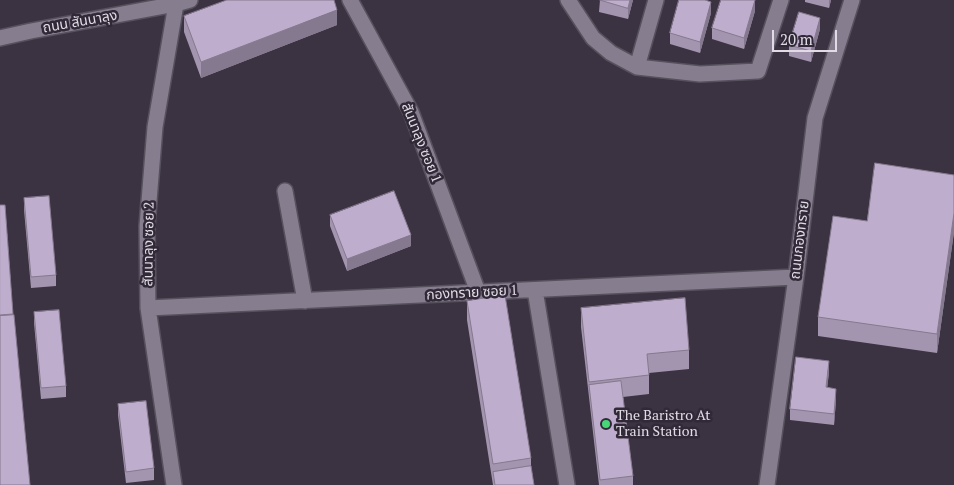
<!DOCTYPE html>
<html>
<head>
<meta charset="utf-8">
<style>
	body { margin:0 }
	#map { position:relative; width:954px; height:485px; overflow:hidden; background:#3b3341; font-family:"PT Serif",serif }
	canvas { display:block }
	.scale { position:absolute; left:772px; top:30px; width:65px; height:22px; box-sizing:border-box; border:2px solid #e0dbe5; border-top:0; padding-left:6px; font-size:15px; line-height:18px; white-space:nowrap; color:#e0dbe5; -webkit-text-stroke:4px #312937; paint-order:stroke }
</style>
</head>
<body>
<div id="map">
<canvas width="954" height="485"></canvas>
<div class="scale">20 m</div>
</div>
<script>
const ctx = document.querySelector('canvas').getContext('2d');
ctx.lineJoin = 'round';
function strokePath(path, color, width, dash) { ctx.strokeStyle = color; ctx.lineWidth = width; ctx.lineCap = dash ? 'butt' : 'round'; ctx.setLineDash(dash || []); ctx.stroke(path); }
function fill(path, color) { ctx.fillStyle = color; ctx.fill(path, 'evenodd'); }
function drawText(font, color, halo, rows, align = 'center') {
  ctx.font = font + ' "PT Serif","Noto Sans Thai",serif'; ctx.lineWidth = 5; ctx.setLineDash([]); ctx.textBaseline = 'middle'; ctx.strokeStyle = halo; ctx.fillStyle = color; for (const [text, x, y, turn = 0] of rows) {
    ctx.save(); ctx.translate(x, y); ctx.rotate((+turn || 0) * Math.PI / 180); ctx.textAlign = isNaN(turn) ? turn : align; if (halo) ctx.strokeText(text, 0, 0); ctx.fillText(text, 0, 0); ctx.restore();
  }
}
const minor = new Path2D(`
	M 350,0 L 411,112 L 478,292
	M 568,0 L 593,38 L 611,53 L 637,67 L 700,74 L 758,71 L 781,0
	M 0,38 L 31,31 L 176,4 L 190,0
	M 637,67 L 656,0
	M 285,191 L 305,301
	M 535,290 L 567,485
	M 148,308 L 796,277
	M 174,485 L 148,308 L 147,226 L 155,127 L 176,4
	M 767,485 L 796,277 L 815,118 L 852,0`);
strokePath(minor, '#57505d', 18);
strokePath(minor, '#867d8e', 15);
fill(new Path2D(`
	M 600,0 L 633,0 L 628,19 L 599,12 Z
	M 805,0 L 831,0 L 829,8 L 805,2 Z
	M 755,11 L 744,49 L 712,39 L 712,28 Z
	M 711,13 L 700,53 L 670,44 L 670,33 Z
	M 184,16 L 337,25 L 201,78 L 184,32 Z
	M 820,29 L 811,62 L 789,56 L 789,45 Z
	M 954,175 L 954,232 L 937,353 L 818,336 L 818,317 L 867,221 Z
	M 24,198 L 56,275 L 56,286 L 31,288 L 24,210 Z
	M 0,205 L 5,205 L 13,315 L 0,485 Z
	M 330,215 L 411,246 L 347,271 L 330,226 Z
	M 467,301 L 531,458 L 531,466 L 534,485 L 493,485 L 467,320 Z
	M 581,308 L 689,350 L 689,369 L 649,373 L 649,394 L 623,397 L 633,476 L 633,485 L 599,485 L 581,327 Z
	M 34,312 L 66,386 L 66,397 L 41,399 L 34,323 Z
	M 829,372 L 827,388 L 836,400 L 834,425 L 790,420 L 790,409 Z
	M 118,404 L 154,468 L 154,480 L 126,483 L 118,415 Z`), '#a395af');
fill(new Path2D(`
	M 630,0 L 633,0 L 628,19 L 628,8 Z
	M 755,0 L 755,11 L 744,49 L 744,38 Z
	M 829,0 L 831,0 L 829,8 Z
	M 711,2 L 711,13 L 700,53 L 700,42 Z
	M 337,10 L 337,25 L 201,78 L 201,62 Z
	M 820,18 L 820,29 L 811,62 L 811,51 Z
	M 954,213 L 954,232 L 937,353 L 937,334 Z
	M 411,235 L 411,246 L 347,271 L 347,259 Z
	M 829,361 L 829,372 L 826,399 L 826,387 Z
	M 836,389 L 836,400 L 834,425 L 834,414 Z`), '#85798f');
const building = new Path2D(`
	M 227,0 L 334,0 L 337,10 L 201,62 L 184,16 Z
	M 600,0 L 630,0 L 628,8 Z
	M 679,0 L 705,0 L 711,2 L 700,42 L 670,33 Z
	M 721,0 L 755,0 L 744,38 L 712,28 Z
	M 799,12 L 820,18 L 811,51 L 789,45 Z
	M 875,163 L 954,175 L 954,213 L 937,334 L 818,317 L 833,216 L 867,221 Z
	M 394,191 L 411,235 L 347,259 L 330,215 Z
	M 49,196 L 56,275 L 31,277 L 24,198 Z
	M 0,205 L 5,205 L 13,314 L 0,315 Z
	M 505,295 L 531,458 L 493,464 L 467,301 Z
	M 685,298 L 689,350 L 647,354 L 649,375 L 589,382 L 581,308 Z
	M 59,310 L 66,386 L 41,388 L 34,312 Z
	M 14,315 L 30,485 L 0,485 L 0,316 Z
	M 796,357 L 829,361 L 826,387 L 836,389 L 834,414 L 790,409 Z
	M 621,381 L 633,476 L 600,480 L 589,385 Z
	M 146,401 L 154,468 L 126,472 L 118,404 Z
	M 531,466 L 534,485 L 495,485 L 493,472 Z`);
fill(building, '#beadcc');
strokePath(building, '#85798f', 1);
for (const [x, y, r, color] of [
	[606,424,5,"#47d779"]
]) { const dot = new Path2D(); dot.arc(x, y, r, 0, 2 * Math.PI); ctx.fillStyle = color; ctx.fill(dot); strokePath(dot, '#312937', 2); }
drawText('14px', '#e0dbe5', '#312937', [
	["ถนน สันนาลุง",80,22,-10],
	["สันนาลุง ซอย 1",421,143,68],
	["ถนนกองทราย",800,240,-83],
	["สันนาลุง ซอย 2",149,244,-89],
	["กองทราย ซอย 1",472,293,-3]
]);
drawText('14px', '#e0dbe5', '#312937', [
	["The Baristro At",616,416],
	["Train Station",616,432]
], 'left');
</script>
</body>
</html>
